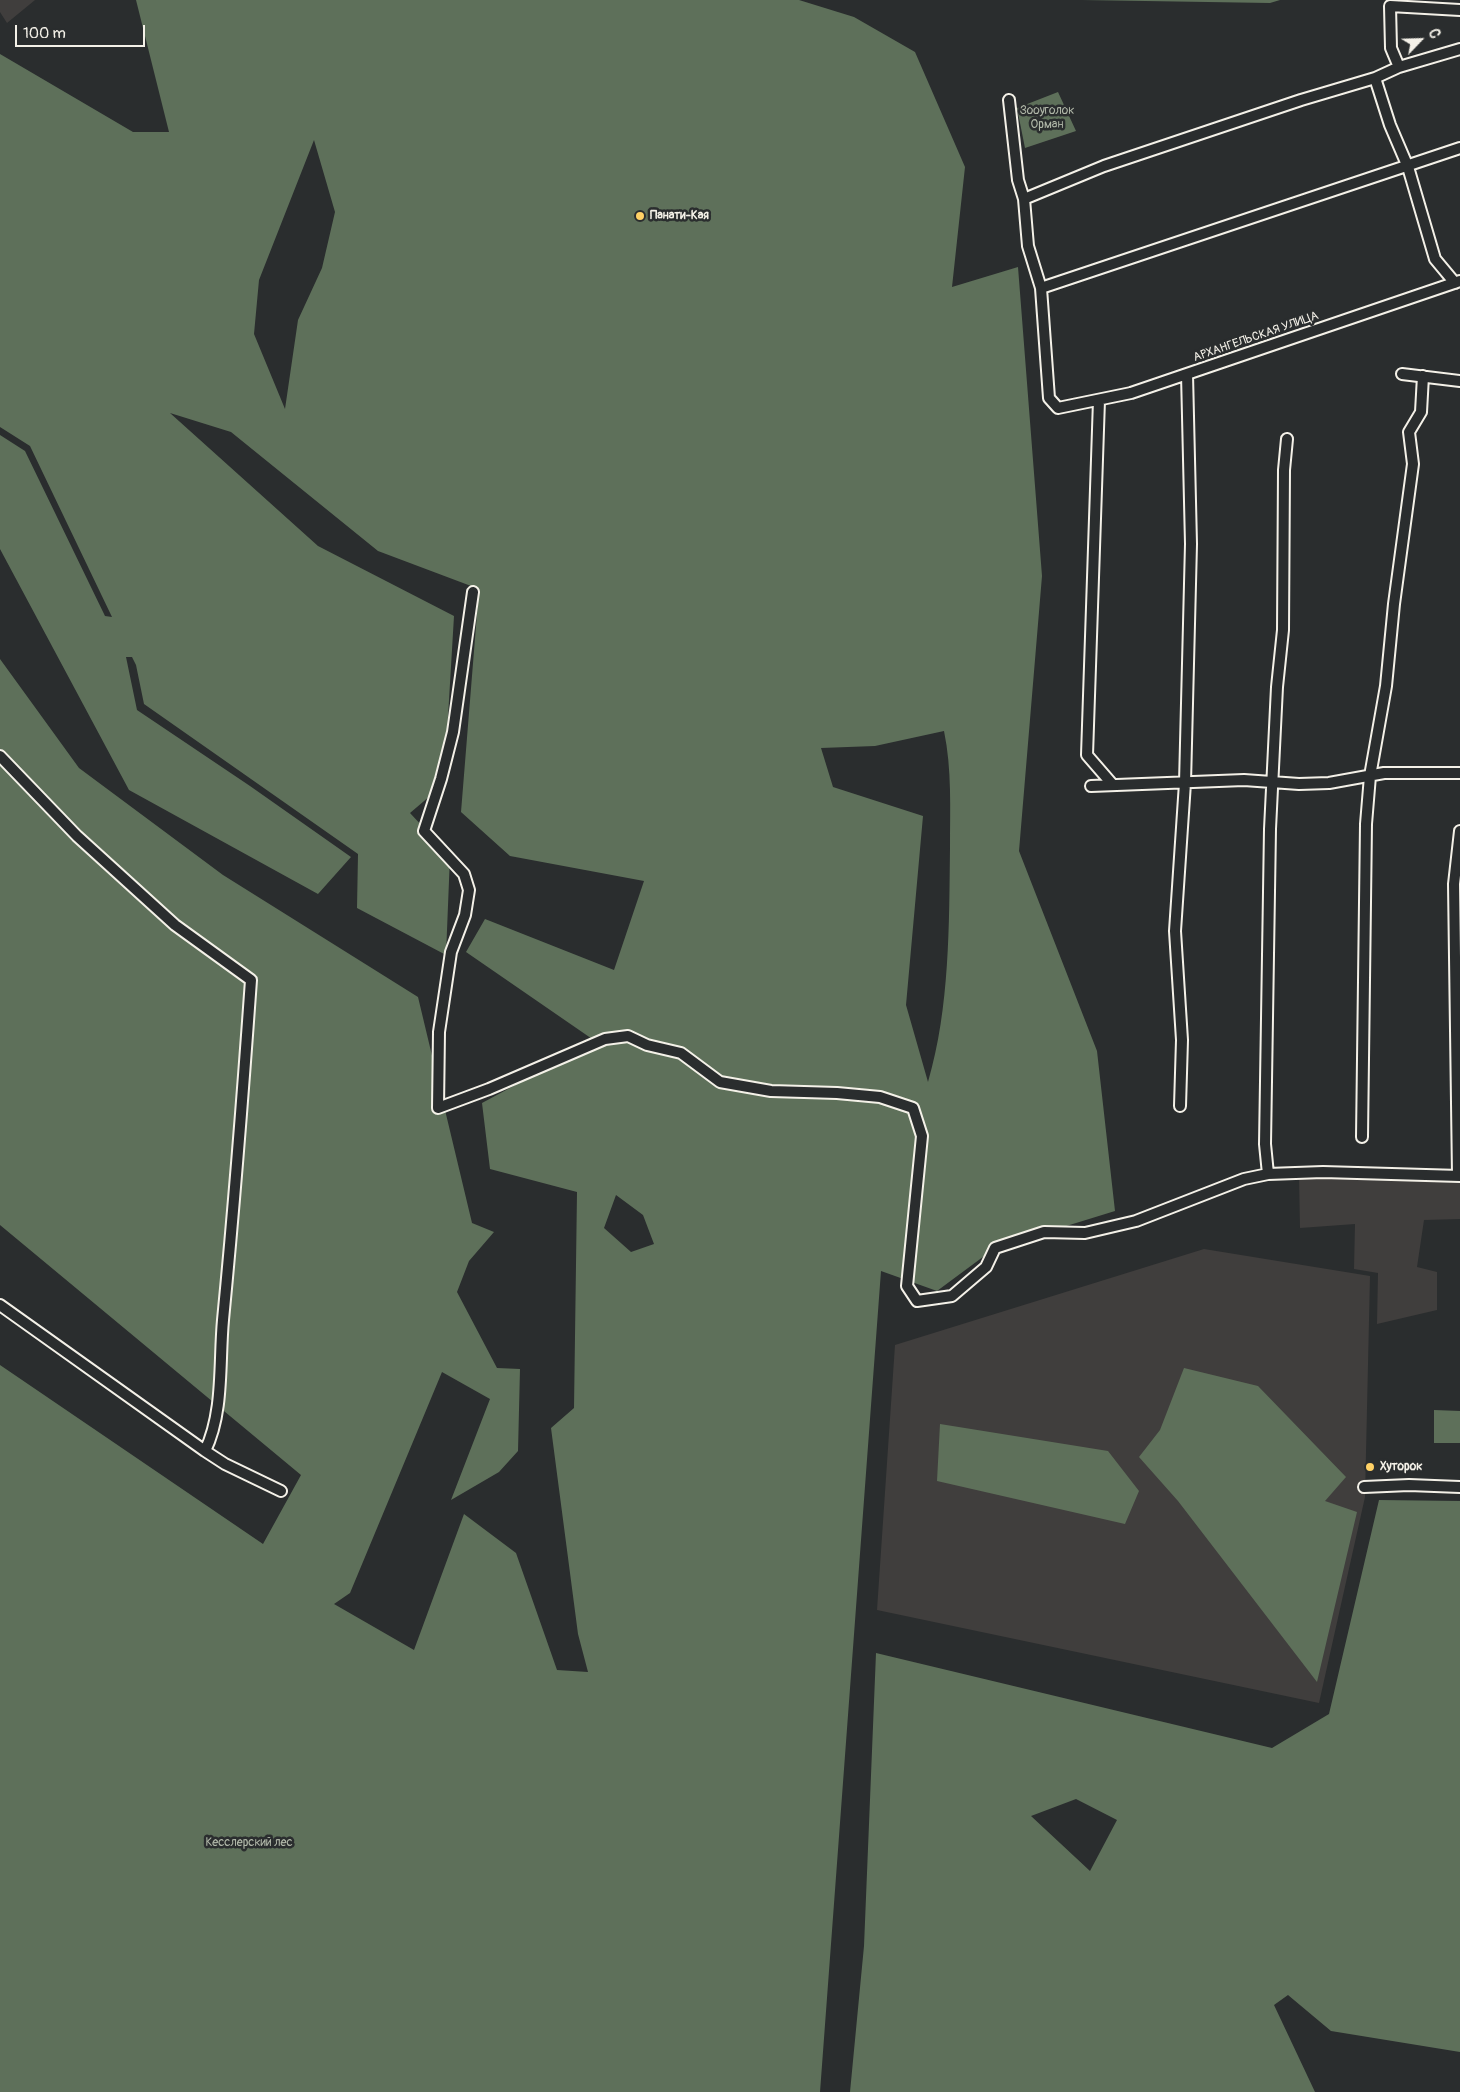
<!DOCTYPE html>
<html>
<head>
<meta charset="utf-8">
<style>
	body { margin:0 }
	#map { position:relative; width:1460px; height:2092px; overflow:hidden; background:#2a2d2e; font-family:Pangolin,sans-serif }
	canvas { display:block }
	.north { position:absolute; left:1395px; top:15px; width:50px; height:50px; -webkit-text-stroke:4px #2a2d2e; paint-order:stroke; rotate:66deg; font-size:14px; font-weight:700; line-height:20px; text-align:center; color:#f4f1e8 }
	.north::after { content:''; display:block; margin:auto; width:18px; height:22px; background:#f4f1e8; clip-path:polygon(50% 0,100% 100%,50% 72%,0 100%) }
	.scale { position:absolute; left:15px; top:25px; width:130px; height:22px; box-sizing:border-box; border:2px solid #f4f1e8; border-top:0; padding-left:6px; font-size:15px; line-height:18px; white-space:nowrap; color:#f4f1e8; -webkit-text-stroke:4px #2a2d2e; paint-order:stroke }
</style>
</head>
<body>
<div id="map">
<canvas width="1460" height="2092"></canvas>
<div class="north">С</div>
<div class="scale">100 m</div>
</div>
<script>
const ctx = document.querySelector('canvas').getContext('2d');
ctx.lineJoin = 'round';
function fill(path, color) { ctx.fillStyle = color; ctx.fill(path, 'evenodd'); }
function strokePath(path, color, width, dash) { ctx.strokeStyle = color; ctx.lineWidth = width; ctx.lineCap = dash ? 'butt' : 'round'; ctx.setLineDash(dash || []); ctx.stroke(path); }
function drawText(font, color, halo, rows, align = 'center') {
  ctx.font = font + ' Pangolin,sans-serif'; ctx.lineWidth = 5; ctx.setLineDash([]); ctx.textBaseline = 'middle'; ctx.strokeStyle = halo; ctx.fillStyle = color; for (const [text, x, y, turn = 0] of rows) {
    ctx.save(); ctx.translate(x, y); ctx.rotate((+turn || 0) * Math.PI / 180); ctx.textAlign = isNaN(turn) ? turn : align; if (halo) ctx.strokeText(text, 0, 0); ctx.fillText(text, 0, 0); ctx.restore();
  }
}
fill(new Path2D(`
	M 0,0 L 35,0 L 7,23 L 0,12 Z
	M 1299,1174 L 1460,1176 L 1460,1219 L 1424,1220 L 1417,1267 L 1437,1272 L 1437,1310 L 1377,1324 L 1378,1273 L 1354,1269 L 1355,1224 L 1300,1228 Z
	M 1204,1249 L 1370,1276 L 1365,1497 L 1319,1703 L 877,1610 L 895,1345 Z`), '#403e3d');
fill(new Path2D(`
	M 136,0 L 799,0 L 854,17 L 915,52 L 965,167 L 952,287 L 1018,267 L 1042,576 L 1019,851 L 1097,1051 L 1115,1211 L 995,1248 L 937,1291 L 881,1271 L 820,2092 L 0,2092 L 0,1365 L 263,1544 L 301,1475 L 0,1225 L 0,659 L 79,768 L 223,875 L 418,997 L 472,1223 L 494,1232 L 469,1261 L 457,1292 L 497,1368 L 520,1369 L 518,1451 L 499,1472 L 451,1500 L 490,1399 L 442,1372 L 350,1593 L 334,1604 L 414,1650 L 464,1514 L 516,1553 L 557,1670 L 588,1672 L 578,1634 L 551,1428 L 574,1408 L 577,1192 L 490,1169 L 482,1103 L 584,1048 L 598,1043 L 466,952 L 485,919 L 614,970 L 644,881 L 510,856 L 461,812 L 479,589 L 378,551 L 231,432 L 170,413 L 318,546 L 454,616 L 444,784 L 410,813 L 450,856 L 446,955 L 357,908 L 358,854 L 144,704 L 136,665 L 132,657 L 126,657 L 137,710 L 250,786 L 351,857 L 318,894 L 129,790 L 0,549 L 0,435 L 25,451 L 105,616 L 112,617 L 30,446 L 0,427 L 0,54 L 133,132 L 169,132 ZM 314,140 L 335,212 L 322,268 L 298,320 L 285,409 L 254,334 L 259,280 ZM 944,731 C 952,769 950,810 950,848 C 949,925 950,1007 928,1082 L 906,1005 L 923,816 L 833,787 L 821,748 L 875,746 ZM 616,1195 L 643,1215 L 654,1244 L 631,1252 L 604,1228 Z
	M 1082,0 L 1280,0 L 1270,3 Z
	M 1058,92 L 1076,131 L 1025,148 L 1017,108 Z
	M 1184,1368 L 1258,1386 L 1346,1477 L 1325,1501 L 1357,1512 L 1317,1682 L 1178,1501 L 1139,1457 L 1160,1430 Z
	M 1434,1410 L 1460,1411 L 1460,1443 L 1434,1443 Z
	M 940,1424 L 1108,1451 L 1139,1491 L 1125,1524 L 937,1481 Z
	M 1379,1500 L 1460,1501 L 1460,2052 L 1331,2031 L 1288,1995 L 1274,2005 L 1315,2092 L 850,2092 L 864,1946 L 876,1653 L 1272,1748 L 1329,1714 ZM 1076,1799 L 1117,1820 L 1090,1871 L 1031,1816 Z`), '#5e705a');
const street = new Path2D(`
	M 1399,67 L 1460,49
	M 1375,78 L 1390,125 L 1408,167 L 1435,259 L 1455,283
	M 1009,100 L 1018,180 L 1024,199 L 1028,246 L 1041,288 L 1049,398 L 1058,408 L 1131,393 L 1460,281
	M 1024,199 L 1104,166 L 1301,100 L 1375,78 L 1399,67 L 1391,48 L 1390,6 L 1460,10
	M 1041,288 L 1460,148
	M 1402,374 L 1460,381
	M 1099,400 L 1087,755 L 1113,785
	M 473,592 L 453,732 L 441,779 L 424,831 L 464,874 L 469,890 L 465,915 L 451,952 L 439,1032 L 438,1108 L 489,1089 L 605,1039 L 628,1036 L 647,1045 L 681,1053 L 720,1082 L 771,1091 L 837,1093 L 880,1097 L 913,1108 L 922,1136 L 907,1286 L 917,1301 L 952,1296 L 986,1267 L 995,1248 L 1044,1232 L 1085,1233 L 1136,1221 L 1244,1179 L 1268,1174 L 1323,1172 L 1460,1176
	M 0,756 L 77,836 L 175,925 L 251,980 C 243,1093 234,1207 223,1320 C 219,1363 224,1412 205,1451
	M 1091,786 L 1244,780 L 1299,784 L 1329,783 L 1384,773 L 1460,773
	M 1180,1106 L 1182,1040 L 1175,931 L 1185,783 L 1191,544 L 1187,374
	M 1362,1137 L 1366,824 L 1370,776 L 1386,686 L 1394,604 L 1413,464 L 1409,432 L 1421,412 L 1423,376
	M 1268,1174 L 1265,1144 L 1270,829 L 1277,687 L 1283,630 L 1284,470 L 1287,439
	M 1458,1176 L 1454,884 L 1460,831
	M 0,1305 L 205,1451 L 225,1464 L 281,1491
	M 1364,1487 L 1409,1485 L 1460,1487`);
strokePath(street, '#f4f1e8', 14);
strokePath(street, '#2a2d2e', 10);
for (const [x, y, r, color] of [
	[640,216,5,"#ffd166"],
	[1370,1467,5,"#ffd166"]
]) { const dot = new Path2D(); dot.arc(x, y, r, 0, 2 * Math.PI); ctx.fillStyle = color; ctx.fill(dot); strokePath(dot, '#2a2d2e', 2); }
drawText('12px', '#b0b7a8', '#2a2d2e', [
	["Зооуголок",1047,111],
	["Орман",1047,125],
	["Кесслерский лес",249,1843]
]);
drawText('bold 12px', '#f4f1e8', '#2a2d2e', [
	["Панати-Кая",650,216],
	["Хуторок",1380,1467]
], 'left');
drawText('12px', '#f4f1e8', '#2a2d2e', [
	["АРХАНГЕЛЬСКАЯ УЛИЦА",1256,337,-19]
]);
</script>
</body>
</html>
